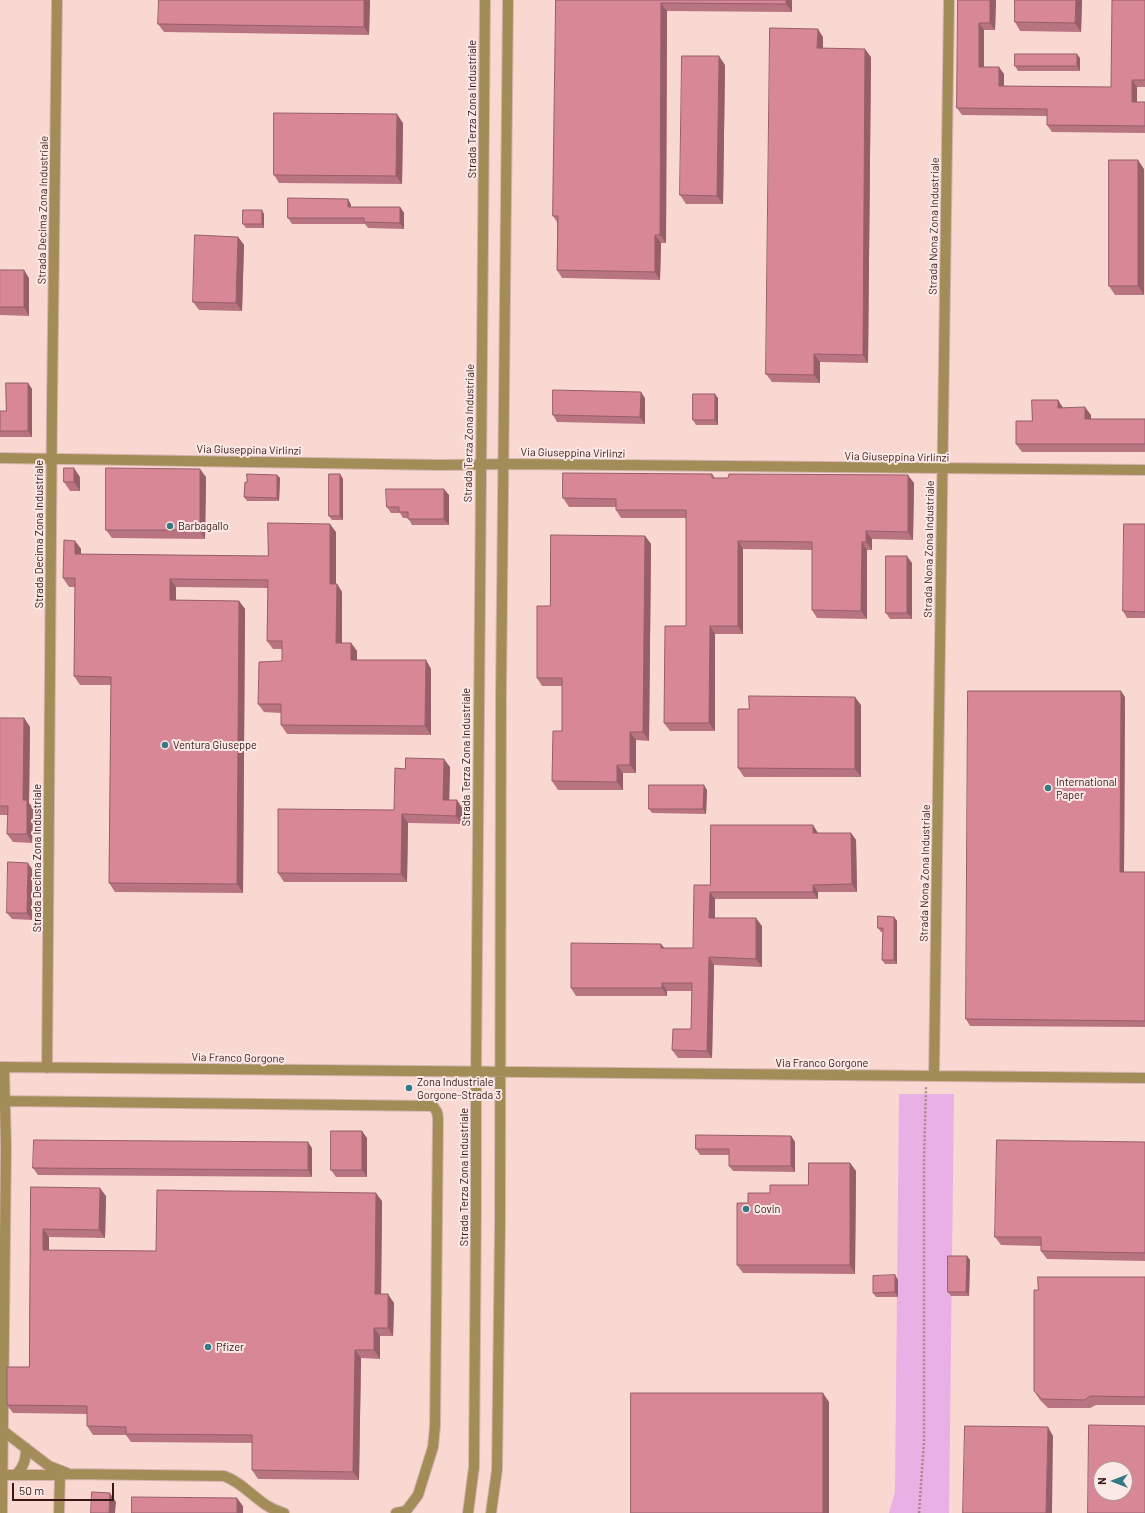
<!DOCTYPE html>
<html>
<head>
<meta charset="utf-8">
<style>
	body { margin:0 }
	#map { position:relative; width:1145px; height:1513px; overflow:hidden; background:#fad8d2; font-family:Barlow,sans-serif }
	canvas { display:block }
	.north { position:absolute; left:1093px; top:1461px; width:40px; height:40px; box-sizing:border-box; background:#fbe9e7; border:1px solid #ad9593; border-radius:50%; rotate:270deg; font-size:11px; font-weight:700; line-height:16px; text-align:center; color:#371815 }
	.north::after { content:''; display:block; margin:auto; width:14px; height:18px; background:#337a84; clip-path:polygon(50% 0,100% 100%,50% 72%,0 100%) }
	.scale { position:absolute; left:12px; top:1483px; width:102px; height:18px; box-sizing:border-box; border:2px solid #371815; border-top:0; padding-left:5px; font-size:12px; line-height:14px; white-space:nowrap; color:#371815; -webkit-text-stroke:3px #fbe9e7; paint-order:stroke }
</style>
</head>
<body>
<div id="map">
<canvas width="1145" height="1513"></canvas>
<div class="north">N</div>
<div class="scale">50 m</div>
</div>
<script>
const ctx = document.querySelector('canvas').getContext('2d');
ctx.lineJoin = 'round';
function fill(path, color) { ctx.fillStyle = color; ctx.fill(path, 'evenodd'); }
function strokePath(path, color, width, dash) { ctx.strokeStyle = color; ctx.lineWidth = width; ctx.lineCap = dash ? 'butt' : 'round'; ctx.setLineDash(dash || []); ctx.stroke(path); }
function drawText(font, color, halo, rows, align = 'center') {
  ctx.font = font + ' Barlow,sans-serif'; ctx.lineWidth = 4; ctx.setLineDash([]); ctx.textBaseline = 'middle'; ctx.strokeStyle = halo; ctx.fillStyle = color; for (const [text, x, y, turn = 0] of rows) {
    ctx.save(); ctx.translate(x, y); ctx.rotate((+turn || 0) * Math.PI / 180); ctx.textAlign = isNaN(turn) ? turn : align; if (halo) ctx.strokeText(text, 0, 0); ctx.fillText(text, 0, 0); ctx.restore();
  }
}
fill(new Path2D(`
	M 899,1094 L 954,1094 L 949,1513 L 889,1513 L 895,1492 Z`), '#e8b0e5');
const minor = new Path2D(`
	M 0,458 L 440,465 L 512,464 L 1145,470
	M 0,1067 L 1145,1078
	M 47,1068 L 52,406 L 57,0
	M 934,1075 L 949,0
	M 5,1101 L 433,1106 L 437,1112 L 438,1119 L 435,1426 L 433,1447 L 418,1495 L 406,1511 L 396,1513
	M 2,1430 L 49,1466 L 67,1473
	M 2,1475 L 60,1475 L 69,1474 L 224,1476 C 247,1484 259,1507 284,1513
	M 16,1475 C 24,1467 26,1459 26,1448
	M 2,1513 L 6,1147 L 4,1067
	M 59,1513 L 60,1475
	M 468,1513 L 474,1467 L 476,1208 L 476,1073 L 485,0
	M 491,1513 L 497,1470 L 500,1225 L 501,694 L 508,0`);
strokePath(minor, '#d7b5b0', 12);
strokePath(new Path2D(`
	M 919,1513 L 924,1441 L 924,1161 L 926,1086`), '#a88783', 2.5, [2, 2]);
strokePath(minor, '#a28d59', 10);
fill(new Path2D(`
	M 370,0 L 369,35 L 164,32 L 158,24 Z
	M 556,0 L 792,0 L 792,12 L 667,11 L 666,243 L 661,243 L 660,280 L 562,278 L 557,270 L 557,222 L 553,216 Z
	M 958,0 L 996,0 L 995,30 L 984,30 L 984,67 L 1004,74 L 1004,86 L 1111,87 L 1145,0 L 1145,87 L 1137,87 L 1137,102 L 1145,102 L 1145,133 L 1052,132 L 1047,125 L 1047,116 L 962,115 L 957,108 Z
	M 1082,0 L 1081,32 L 1020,31 L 1015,22 Z
	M 823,37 L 823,48 L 871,57 L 868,363 L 820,362 L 820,383 L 772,382 L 766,374 Z
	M 1080,58 L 1080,71 L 1018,71 L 1015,66 Z
	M 725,65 L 723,204 L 686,204 L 680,195 Z
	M 403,123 L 402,184 L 279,183 L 274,175 Z
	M 1144,169 L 1144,295 L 1115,295 L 1109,286 Z
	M 348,199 L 351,205 L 351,207 L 400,207 L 404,213 L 404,229 L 368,228 L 365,224 L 292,224 L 288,218 Z
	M 264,214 L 264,228 L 246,228 L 243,224 Z
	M 238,237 L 244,245 L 242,311 L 199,310 L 193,302 Z
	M 0,270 L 29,278 L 29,316 L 0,315 Z
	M 28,383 L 32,389 L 32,437 L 0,437 L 0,411 L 6,411 Z
	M 645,398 L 645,424 L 557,422 L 553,415 Z
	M 718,398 L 718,425 L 696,425 L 693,420 Z
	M 1058,400 L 1063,408 L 1091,415 L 1091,419 L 1145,419 L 1145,452 L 1022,452 L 1016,444 Z
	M 340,474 L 343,479 L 343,520 L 332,520 L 329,516 Z
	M 712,474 L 715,478 L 914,483 L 913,540 L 872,539 L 872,550 L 867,550 L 867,619 L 817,618 L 812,610 L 812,550 L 743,549 L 743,634 L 715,634 L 715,731 L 670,731 L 664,723 L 686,626 L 686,518 L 621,518 L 616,510 L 616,507 L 569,507 L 563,498 Z
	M 277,475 L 280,478 L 279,501 L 247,501 L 244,497 Z
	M 80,477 L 80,491 L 70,491 L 64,482 Z
	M 206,477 L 205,539 L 112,538 L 106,530 Z
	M 449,495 L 449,525 L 412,525 L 408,518 L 403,518 L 400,513 L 391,513 L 387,507 Z
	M 1145,524 L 1145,618 L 1127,618 L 1123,611 Z
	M 336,532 L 336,584 L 337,584 L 342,592 L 342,643 L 351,643 L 357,651 L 357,660 L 426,660 L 431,669 L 431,735 L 287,734 L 281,725 L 281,713 L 264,712 L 258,704 L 282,661 L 282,649 L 273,649 L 267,641 L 268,588 L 176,587 L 176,600 L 239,601 L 245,609 L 243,893 L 115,892 L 109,883 L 111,685 L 80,685 L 74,676 L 75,587 L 69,587 L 63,578 L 75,541 L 81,549 L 81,554 L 268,556 Z
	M 645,536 L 651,544 L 649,741 L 636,740 L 636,773 L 623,773 L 623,790 L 558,790 L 552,781 L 562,731 L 562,686 L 542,686 L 537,678 L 550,606 Z
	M 912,563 L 912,619 L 890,619 L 886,613 Z
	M 1125,697 L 1124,872 L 1145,872 L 1145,1027 L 970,1026 L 966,1019 Z
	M 861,705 L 861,777 L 744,777 L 738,768 L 749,709 Z
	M 0,718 L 24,718 L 30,727 L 29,803 L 33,808 L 32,843 L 13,842 L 7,834 L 8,815 L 0,815 Z
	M 450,767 L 449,800 L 463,809 L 462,824 L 408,823 L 407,882 L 284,882 L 278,873 L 394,810 L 405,769 Z
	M 707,790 L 706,814 L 652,813 L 649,809 Z
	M 818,833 L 851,833 L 856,840 L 857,892 L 818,892 L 818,899 L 715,899 L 715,918 L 762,926 L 762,967 L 714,965 L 712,1058 L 678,1058 L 672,1050 L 691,1029 L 692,991 L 667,991 L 667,996 L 576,996 L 571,988 L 664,948 L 693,948 L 710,885 Z
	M 32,869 L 32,920 L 12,919 L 7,913 Z
	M 894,917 L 897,921 L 897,964 L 885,964 L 882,960 L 883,932 L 881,932 L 878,928 Z
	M 791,1136 L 795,1142 L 795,1172 L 733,1171 L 729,1166 L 729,1155 L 700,1155 L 696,1149 Z
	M 367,1138 L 367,1177 L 336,1177 L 331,1170 Z
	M 1145,1142 L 1145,1261 L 1047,1259 L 1041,1251 L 1041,1246 L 1001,1245 L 995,1237 Z
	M 312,1148 L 312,1177 L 38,1175 L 33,1168 Z
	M 850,1163 L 856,1171 L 855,1274 L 743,1273 L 737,1265 L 748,1203 L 770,1193 L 808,1185 Z
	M 31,1187 L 106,1196 L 105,1238 L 49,1237 L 49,1250 L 156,1251 L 382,1201 L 381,1294 L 394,1303 L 393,1336 L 380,1336 L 380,1359 L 361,1358 L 359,1480 L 258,1479 L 252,1470 L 252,1443 L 131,1442 L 126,1435 L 93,1435 L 87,1426 L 87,1414 L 13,1413 L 7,1405 L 29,1367 Z
	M 967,1256 L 970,1260 L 969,1296 L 951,1296 L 948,1292 Z
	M 895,1275 L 898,1280 L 898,1297 L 876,1297 L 873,1293 Z
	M 1145,1277 L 1145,1405 L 1096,1405 L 1090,1408 L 1048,1408 L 1040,1400 L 1034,1391 Z`), '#b97481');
fill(new Path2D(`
	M 364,0 L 370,0 L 369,35 L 364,27 Z
	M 786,0 L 792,0 L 792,12 L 786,4 Z
	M 990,0 L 996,0 L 995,30 L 990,23 Z
	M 1076,0 L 1082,0 L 1081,32 L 1075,23 Z
	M 661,3 L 667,11 L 666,243 L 660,235 Z
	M 979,23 L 984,30 L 984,74 L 979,67 Z
	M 818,29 L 823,37 L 823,57 L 817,48 Z
	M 865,49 L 871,57 L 868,363 L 863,355 Z
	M 1077,54 L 1080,58 L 1080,71 L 1077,66 Z
	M 719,56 L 725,65 L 723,204 L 717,196 Z
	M 999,67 L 1004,74 L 1004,93 L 999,86 Z
	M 1132,80 L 1137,87 L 1137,109 L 1132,102 Z
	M 397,114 L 403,123 L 402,184 L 396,176 Z
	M 1138,160 L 1144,169 L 1144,295 L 1138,286 Z
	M 348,199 L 351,205 L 351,212 L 348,207 Z
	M 400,207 L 404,213 L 404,229 L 400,223 Z
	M 262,210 L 264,214 L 264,228 L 262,224 Z
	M 655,235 L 661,243 L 660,280 L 655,272 Z
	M 238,237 L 244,245 L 242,311 L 236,303 Z
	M 24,270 L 29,278 L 29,316 L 24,307 Z
	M 814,354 L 820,362 L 820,383 L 814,375 Z
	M 28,383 L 32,389 L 32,437 L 28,431 Z
	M 641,392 L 645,398 L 645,424 L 640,417 Z
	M 715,394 L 718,398 L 718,425 L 715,420 Z
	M 1058,400 L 1063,408 L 1058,408 Z
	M 1085,407 L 1091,415 L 1091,427 L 1085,419 Z
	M 74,468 L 80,477 L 80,491 L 74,482 Z
	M 200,469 L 206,477 L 205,539 L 200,530 Z
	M 340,474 L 343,479 L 343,520 L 340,516 Z
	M 277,475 L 280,478 L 279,501 L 277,498 Z
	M 908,475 L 914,483 L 913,540 L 908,532 Z
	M 444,489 L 449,495 L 449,525 L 444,519 Z
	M 330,524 L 336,532 L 336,592 L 330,584 Z
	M 866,531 L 872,539 L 872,550 L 866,542 Z
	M 645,536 L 651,544 L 649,741 L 643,732 Z
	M 75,541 L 81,549 L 81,563 L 75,554 Z
	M 738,541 L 743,549 L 743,634 L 738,626 Z
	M 862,542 L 867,550 L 867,619 L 861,611 Z
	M 907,556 L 912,563 L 912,619 L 907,613 Z
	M 170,579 L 176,587 L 176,609 L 170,600 Z
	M 337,584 L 342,592 L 342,651 L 336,643 Z
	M 239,601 L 245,609 L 243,893 L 237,884 Z
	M 710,626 L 715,634 L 715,731 L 709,723 Z
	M 351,643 L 357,651 L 357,668 L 351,660 Z
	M 426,660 L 431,669 L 431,735 L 425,726 Z
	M 1121,691 L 1125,697 L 1124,878 L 1120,872 Z
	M 855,697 L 861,705 L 861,777 L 855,769 Z
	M 24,718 L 30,727 L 29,803 L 33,808 L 32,843 L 27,834 L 23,800 Z
	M 630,732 L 636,740 L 636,773 L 630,765 Z
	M 444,759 L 450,767 L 449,808 L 443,800 Z
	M 617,765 L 623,773 L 623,790 L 617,782 Z
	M 704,785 L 707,790 L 706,814 L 703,809 Z
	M 457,800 L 463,809 L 462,824 L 456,816 Z
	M 402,814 L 408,823 L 407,882 L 401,874 Z
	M 813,825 L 818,833 L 818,841 L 813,833 Z
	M 851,833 L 856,840 L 857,892 L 852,884 Z
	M 28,863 L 32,869 L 32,920 L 27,913 Z
	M 813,885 L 818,892 L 818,899 L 813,892 Z
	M 710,892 L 715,899 L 715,926 L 709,918 Z
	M 894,917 L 897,921 L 897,964 L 894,960 Z
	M 756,918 L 762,926 L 762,967 L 756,959 Z
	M 661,944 L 667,951 L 661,948 Z
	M 709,957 L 714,965 L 712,1058 L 707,1051 Z
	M 662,983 L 667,991 L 667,996 L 662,988 Z
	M 362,1131 L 367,1138 L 367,1177 L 362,1170 Z
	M 791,1136 L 795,1142 L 795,1172 L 791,1166 Z
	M 308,1142 L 312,1148 L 312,1177 L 308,1170 Z
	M 850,1163 L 856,1171 L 855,1274 L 850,1265 Z
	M 100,1188 L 106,1196 L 105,1238 L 99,1230 Z
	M 376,1193 L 382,1201 L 381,1303 L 375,1294 Z
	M 43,1229 L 49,1237 L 49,1258 L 43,1250 Z
	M 967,1256 L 970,1260 L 969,1296 L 966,1292 Z
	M 895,1275 L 898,1280 L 898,1297 L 895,1292 Z
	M 388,1294 L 394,1303 L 393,1336 L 388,1328 Z
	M 374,1328 L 380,1336 L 380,1359 L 374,1350 Z
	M 355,1350 L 361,1358 L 359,1480 L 353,1472 Z
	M 823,1393 L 829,1402 L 829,1513 L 823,1513 Z
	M 1048,1427 L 1053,1436 L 1052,1513 L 1046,1513 Z
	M 110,1493 L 116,1502 L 115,1513 L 109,1513 Z
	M 237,1498 L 243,1506 L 243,1513 L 237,1513 Z`), '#965e69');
const building = new Path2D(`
	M 159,0 L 364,0 L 364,27 L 158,24 Z
	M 556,0 L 786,0 L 786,4 L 661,3 L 660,235 L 655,235 L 655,272 L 557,270 L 558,216 L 553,216 Z
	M 958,0 L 990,0 L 990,23 L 979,23 L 979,67 L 999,67 L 999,86 L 1111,87 L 1112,0 L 1145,0 L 1145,80 L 1132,80 L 1132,102 L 1145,102 L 1145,126 L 1047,125 L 1047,109 L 957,108 Z
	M 1015,0 L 1076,0 L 1075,23 L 1015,22 Z
	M 770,28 L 818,29 L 817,48 L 865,49 L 863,355 L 814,354 L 814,375 L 766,374 Z
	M 1015,54 L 1077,54 L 1077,66 L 1015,66 Z
	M 682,56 L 719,56 L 717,196 L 680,195 Z
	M 274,113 L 397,114 L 396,176 L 274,175 Z
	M 1109,160 L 1138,160 L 1138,286 L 1109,286 Z
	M 288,198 L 348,199 L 348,207 L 400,207 L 400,223 L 364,222 L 364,218 L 288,218 Z
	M 243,210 L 262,210 L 262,224 L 243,224 Z
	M 195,235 L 238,237 L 236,303 L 193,302 Z
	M 0,270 L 24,270 L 24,307 L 0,307 Z
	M 6,383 L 28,383 L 28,431 L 0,431 L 0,411 L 6,411 Z
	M 553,390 L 641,392 L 640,417 L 553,415 Z
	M 693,394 L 715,394 L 715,420 L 693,420 Z
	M 1032,400 L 1058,400 L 1058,408 L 1085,407 L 1085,419 L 1145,419 L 1145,444 L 1016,444 L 1016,421 L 1032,421 Z
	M 64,468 L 74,468 L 74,482 L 64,482 Z
	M 106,468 L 200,469 L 200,530 L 106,530 Z
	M 563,473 L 712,474 L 712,478 L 728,478 L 729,474 L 908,475 L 908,532 L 866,531 L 866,542 L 862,542 L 861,611 L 812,610 L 812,542 L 738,541 L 738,626 L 710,626 L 709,723 L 664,723 L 665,626 L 686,626 L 686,510 L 616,510 L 616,499 L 563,498 Z
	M 247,474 L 277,475 L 277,498 L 244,497 L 245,482 L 247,482 Z
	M 329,474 L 340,474 L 340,516 L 329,516 Z
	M 386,489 L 444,489 L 444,519 L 408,519 L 408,512 L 399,512 L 399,507 L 387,507 Z
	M 268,523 L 330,524 L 330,584 L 337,584 L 336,643 L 351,643 L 351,660 L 426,660 L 425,726 L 281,725 L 281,704 L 258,704 L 259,662 L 282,661 L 282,641 L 267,641 L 268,580 L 170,579 L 170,600 L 239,601 L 237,884 L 109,883 L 111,677 L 74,676 L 75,578 L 63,578 L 64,540 L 75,541 L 75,554 L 268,556 Z
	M 1124,524 L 1145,524 L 1145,612 L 1123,611 Z
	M 551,535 L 645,536 L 643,732 L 630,732 L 630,765 L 617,765 L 617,782 L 552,781 L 553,731 L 562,731 L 562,678 L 537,678 L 537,606 L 550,606 Z
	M 886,556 L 907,556 L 907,613 L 886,613 Z
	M 968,691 L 1121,691 L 1120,872 L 1145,872 L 1145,1021 L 966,1019 Z
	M 749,696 L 855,697 L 855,769 L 738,768 L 738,709 L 749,709 Z
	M 0,718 L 24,718 L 23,800 L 27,800 L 27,834 L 7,834 L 8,806 L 0,806 Z
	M 406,758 L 444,759 L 443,800 L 457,800 L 456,816 L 402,814 L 401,874 L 278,873 L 278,809 L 394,810 L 395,768 L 405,769 Z
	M 649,785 L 704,785 L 703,809 L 649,809 Z
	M 711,825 L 813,825 L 813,833 L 851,833 L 852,884 L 813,885 L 813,892 L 710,892 L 709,918 L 756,918 L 756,959 L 709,957 L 707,1051 L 672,1050 L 673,1029 L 691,1029 L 692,983 L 662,983 L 662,988 L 571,988 L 571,943 L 661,944 L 661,948 L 693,948 L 694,885 L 710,885 Z
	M 8,862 L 28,863 L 27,913 L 7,913 Z
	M 878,916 L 894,917 L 894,960 L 882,960 L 883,928 L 878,928 Z
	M 331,1131 L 362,1131 L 362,1170 L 331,1170 Z
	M 696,1135 L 791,1136 L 791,1166 L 729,1166 L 729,1149 L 696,1149 Z
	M 34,1140 L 308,1142 L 308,1170 L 33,1168 Z
	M 997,1140 L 1145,1142 L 1145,1253 L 1041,1251 L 1041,1237 L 995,1237 Z
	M 809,1163 L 850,1163 L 850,1265 L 737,1265 L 737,1203 L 748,1203 L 748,1193 L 770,1193 L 770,1185 L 808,1185 Z
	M 31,1187 L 100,1188 L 99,1230 L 43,1229 L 43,1250 L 156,1251 L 157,1190 L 376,1193 L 375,1294 L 388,1294 L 388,1328 L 374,1328 L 374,1350 L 355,1350 L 353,1472 L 252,1470 L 252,1435 L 126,1434 L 126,1427 L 87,1426 L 87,1406 L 7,1405 L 7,1367 L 29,1367 Z
	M 948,1256 L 967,1256 L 966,1292 L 948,1292 Z
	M 895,1275 L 895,1292 L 873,1293 L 873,1276 Z
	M 1038,1277 L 1145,1277 L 1145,1397 L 1090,1396 L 1085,1400 L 1042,1399 L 1034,1391 L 1034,1290 L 1038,1290 Z
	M 631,1393 L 823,1393 L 823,1513 L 631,1513 Z
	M 1089,1425 L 1145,1426 L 1145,1513 L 1088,1513 ZM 1101,1469 L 1125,1469 L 1125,1493 L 1101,1493 Z
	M 965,1426 L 1048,1427 L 1046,1513 L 963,1513 Z
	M 92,1492 L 110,1493 L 109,1513 L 91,1513 Z
	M 132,1497 L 237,1498 L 237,1513 L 132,1513 Z`);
fill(building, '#d78796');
strokePath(building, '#965e69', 1);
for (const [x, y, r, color] of [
	[170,526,4,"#337a84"],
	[165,745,4,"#337a84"],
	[1048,788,4,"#337a84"],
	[409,1088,4,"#337a84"],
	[746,1209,4,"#337a84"],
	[208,1347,4,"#337a84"]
]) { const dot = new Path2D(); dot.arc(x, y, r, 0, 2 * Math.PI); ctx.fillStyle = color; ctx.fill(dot); strokePath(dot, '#fbe9e7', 1.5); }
drawText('11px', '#371815', '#fbe9e7', [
	["Strada Terza Zona Industriale",472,109,-90],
	["Strada Decima Zona Industriale",43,210,-89],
	["Strada Nona Zona Industriale",934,226,-89],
	["Strada Terza Zona Industriale",469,433,-89],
	["Via Giuseppina Virlinzi",249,450,1],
	["Via Giuseppina Virlinzi",573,453,1],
	["Via Giuseppina Virlinzi",897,457,1],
	["Strada Decima Zona Industriale",39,534,-90],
	["Strada Nona Zona Industriale",929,549,-89],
	["Strada Terza Zona Industriale",466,757,-90],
	["Strada Decima Zona Industriale",37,858,-90],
	["Strada Nona Zona Industriale",925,873,-89],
	["Via Franco Gorgone",238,1058,1],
	["Via Franco Gorgone",822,1063],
	["Strada Terza Zona Industriale",464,1177,-90]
]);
drawText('11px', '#371815', '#fbe9e7', [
	["Barbagallo",178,526],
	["Ventura Giuseppe",173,745],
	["International",1056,782],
	["Paper",1056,795],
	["Zona Industriale",417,1082],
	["Gorgone-Strada 3",417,1095],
	["Covin",754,1209],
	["Pfizer",216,1347]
], 'left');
</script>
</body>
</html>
